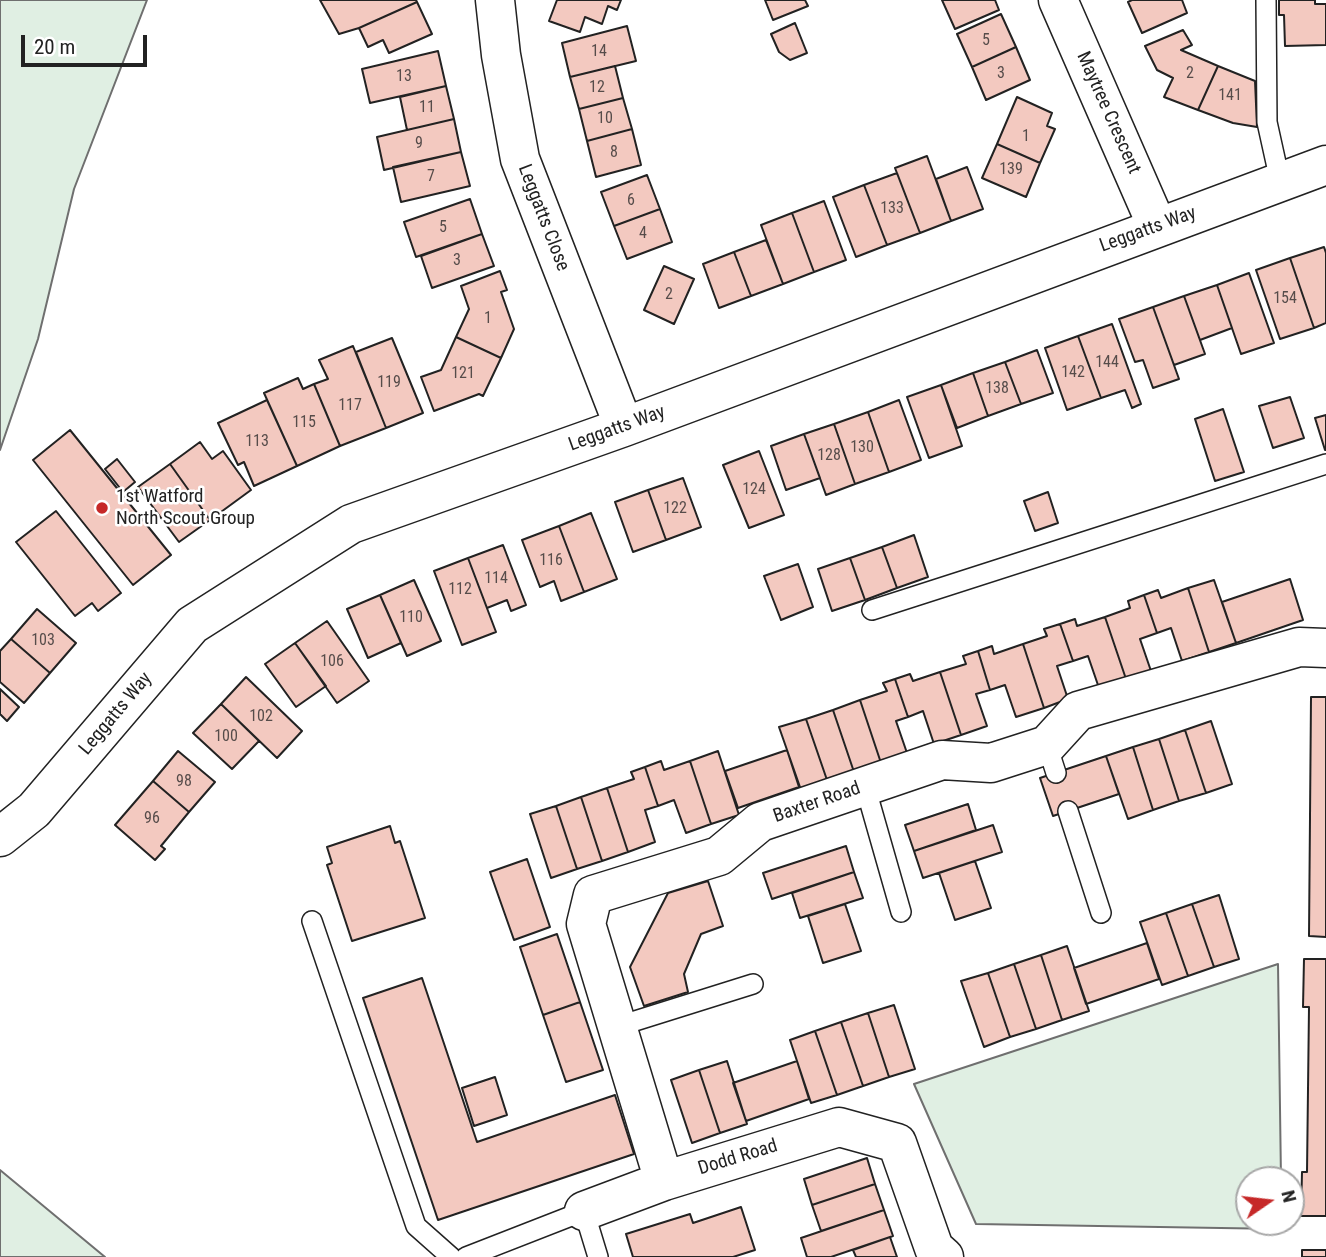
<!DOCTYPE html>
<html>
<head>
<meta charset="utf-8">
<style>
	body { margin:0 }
	#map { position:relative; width:1326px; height:1257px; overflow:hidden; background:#fff; font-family:"Roboto Condensed",sans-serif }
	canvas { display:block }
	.north { position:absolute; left:1235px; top:1166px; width:70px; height:70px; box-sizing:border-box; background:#fff; border:2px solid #a7a7a7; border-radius:50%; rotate:76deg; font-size:19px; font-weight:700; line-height:28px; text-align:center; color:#222 }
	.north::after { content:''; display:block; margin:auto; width:24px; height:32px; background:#c62828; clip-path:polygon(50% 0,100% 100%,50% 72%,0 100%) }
	.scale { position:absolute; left:21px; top:35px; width:126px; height:32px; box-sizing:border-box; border:4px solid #222; border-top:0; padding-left:9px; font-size:21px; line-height:24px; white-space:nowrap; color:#222; -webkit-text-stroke:5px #fff; paint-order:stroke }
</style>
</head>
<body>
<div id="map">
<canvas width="1326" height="1257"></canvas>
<div class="north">N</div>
<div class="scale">20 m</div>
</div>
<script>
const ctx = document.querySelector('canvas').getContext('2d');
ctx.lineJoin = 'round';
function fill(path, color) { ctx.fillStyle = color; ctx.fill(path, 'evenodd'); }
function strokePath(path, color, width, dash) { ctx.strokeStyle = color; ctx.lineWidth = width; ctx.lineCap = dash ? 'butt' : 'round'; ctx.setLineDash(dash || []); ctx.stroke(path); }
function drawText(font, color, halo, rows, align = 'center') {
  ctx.font = font + ' "Roboto Condensed",sans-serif'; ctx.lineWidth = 5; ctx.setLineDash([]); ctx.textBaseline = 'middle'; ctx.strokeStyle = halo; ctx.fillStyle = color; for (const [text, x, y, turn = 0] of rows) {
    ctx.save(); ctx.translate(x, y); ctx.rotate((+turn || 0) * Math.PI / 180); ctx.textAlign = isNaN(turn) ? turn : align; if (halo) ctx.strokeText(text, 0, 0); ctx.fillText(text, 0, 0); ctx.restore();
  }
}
const green = new Path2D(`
	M 0,0 L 147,0 L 74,189 L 38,339 L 0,450 Z
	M 1278,964 L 1281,1180 L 1249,1180 L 1249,1222 L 1281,1222 L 1282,1229 L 976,1224 L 914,1084 Z
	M 0,1170 L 105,1257 L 0,1257 Z`);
fill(green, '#e0efe3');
strokePath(green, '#6f6f6f', 2);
const building = new Path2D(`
	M 320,0 L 416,0 L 417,2 L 359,28 L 339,34 Z
	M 557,0 L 621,0 L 617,10 L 608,6 L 602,24 L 585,17 L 580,32 L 549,21 Z
	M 765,0 L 805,0 L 808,6 L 773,20 Z
	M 942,0 L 995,0 L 999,10 L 955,29 Z
	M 1132,0 L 1182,0 L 1187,13 L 1142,33 L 1128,2 Z
	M 1279,0 L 1315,0 L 1315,4 L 1326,4 L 1326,45 L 1285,46 L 1284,15 L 1279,15 Z
	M 417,2 L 432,34 L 389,53 L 383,40 L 368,47 L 359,28 Z
	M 1001,14 L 1016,47 L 972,67 L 957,34 Z
	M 795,23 L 807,53 L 790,60 L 779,52 L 771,34 Z
	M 627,26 L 636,61 L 570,77 L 562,43 Z
	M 1183,30 L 1192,45 L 1181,50 L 1218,66 L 1198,110 L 1164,97 L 1173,78 L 1157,70 L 1145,46 Z
	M 1016,47 L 1030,80 L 986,100 L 972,67 Z
	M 438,51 L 446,86 L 370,103 L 362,69 Z
	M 615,66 L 623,98 L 579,109 L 570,77 Z
	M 1218,66 L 1255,81 L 1257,127 L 1233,123 L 1198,110 Z
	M 446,86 L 454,119 L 407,130 L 400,97 Z
	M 1017,97 L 1052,113 L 1047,126 L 1055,129 L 1040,163 L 997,144 Z
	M 623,98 L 632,129 L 587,141 L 579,109 Z
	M 454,119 L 461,152 L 384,170 L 377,137 Z
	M 632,129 L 641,165 L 596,177 L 587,141 Z
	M 997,144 L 1040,163 L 1026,197 L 982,178 Z
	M 461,152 L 470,186 L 401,202 L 393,167 Z
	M 927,156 L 951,221 L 920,233 L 895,168 Z
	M 967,167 L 983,209 L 951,221 L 936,179 Z
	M 897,173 L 920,233 L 887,245 L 864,185 Z
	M 647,175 L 660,209 L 614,226 L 601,192 Z
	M 864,185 L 887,245 L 856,257 L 833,197 Z
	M 470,199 L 482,234 L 416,257 L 404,222 Z
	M 824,201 L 846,260 L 814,272 L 792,213 Z
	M 660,209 L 672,242 L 627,259 L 614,226 Z
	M 792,213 L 814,272 L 783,284 L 761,225 Z
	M 482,234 L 494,266 L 432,288 L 421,256 Z
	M 766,240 L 783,284 L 751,296 L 734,252 Z
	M 1324,247 L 1326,253 L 1326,323 L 1314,328 L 1290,258 Z
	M 734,252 L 751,296 L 719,308 L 703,264 Z
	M 1290,258 L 1314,328 L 1280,339 L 1256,270 Z
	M 664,266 L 694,279 L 674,324 L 644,310 Z
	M 500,271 L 507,290 L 501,292 L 514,329 L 501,358 L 456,337 L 469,309 L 461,286 Z
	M 1249,273 L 1274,343 L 1241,354 L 1217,285 Z
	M 1217,285 L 1232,328 L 1200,340 L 1184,296 Z
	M 1184,296 L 1205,354 L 1174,365 L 1153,307 Z
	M 1153,307 L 1179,379 L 1153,388 L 1143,360 L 1135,362 L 1119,319 Z
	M 1112,324 L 1141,404 L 1132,408 L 1125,390 L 1101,398 L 1078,336 Z
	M 1078,336 L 1101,398 L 1067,410 L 1045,348 Z
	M 456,337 L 501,358 L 483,396 L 479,394 L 434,411 L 421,377 L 441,370 Z
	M 392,338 L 423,413 L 386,428 L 356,352 Z
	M 353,346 L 386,428 L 340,446 L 314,384 L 328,379 L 319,360 Z
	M 1037,350 L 1053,393 L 1021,404 L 1005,362 Z
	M 1005,362 L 1021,404 L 988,416 L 973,373 Z
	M 973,373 L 988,416 L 957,428 L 941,385 Z
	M 298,378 L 303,389 L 314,384 L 340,446 L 297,466 L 264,393 Z
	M 941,385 L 962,446 L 929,458 L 907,397 Z
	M 1290,397 L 1304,438 L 1273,448 L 1259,406 Z
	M 267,400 L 297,466 L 254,486 L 244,462 L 238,465 L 218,423 Z
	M 899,400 L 921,460 L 889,472 L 868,412 Z
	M 1223,409 L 1244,472 L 1215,481 L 1195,419 Z
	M 868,412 L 889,472 L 855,484 L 834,424 Z
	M 1326,415 L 1326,450 L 1325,450 L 1315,418 Z
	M 834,424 L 855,484 L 826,495 L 804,434 Z
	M 70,430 L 171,555 L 133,585 L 33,460 Z
	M 804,434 L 820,478 L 786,490 L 771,446 Z
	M 200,442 L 212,459 L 223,451 L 251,490 L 210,520 L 170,464 Z
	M 759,451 L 784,515 L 749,528 L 723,465 Z
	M 117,459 L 135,482 L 123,492 L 105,469 Z
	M 170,464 L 210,520 L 179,542 L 138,487 Z
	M 683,478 L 701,527 L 666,540 L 648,490 Z
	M 648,490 L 666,540 L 633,552 L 615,502 Z
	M 1048,492 L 1058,523 L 1035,531 L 1024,501 Z
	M 56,511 L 121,593 L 98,611 L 92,603 L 75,616 L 16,542 Z
	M 591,513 L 617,579 L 584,592 L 559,526 Z
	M 559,526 L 584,592 L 561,601 L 554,581 L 540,587 L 522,540 Z
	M 914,535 L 928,577 L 897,588 L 882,547 Z
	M 503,545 L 526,605 L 511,611 L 507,600 L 487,608 L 468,558 Z
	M 882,547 L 897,588 L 865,600 L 850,558 Z
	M 468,558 L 496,632 L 462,645 L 434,571 Z
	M 850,558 L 865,600 L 832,611 L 818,569 Z
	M 798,564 L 813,607 L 781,620 L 764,576 Z
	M 1290,579 L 1303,620 L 1236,643 L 1222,602 Z
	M 414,580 L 441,641 L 407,656 L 380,595 Z
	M 1214,580 L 1236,643 L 1209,652 L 1188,588 Z
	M 1188,588 L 1209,652 L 1182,661 L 1171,628 L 1157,633 L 1144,595 L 1158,590 L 1161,598 Z
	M 380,595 L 401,643 L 368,658 L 347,609 Z
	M 1144,595 L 1157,633 L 1140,639 L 1151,671 L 1126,679 L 1105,617 L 1130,608 L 1128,601 Z
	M 37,609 L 76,643 L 50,673 L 11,639 Z
	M 1105,617 L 1126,679 L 1099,688 L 1088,656 L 1073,661 L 1060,624 L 1075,619 L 1077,626 Z
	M 327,621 L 369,681 L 337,703 L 295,643 Z
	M 1060,624 L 1073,661 L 1057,666 L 1068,699 L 1044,708 L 1023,644 L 1047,636 L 1044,629 Z
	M 11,639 L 50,673 L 24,703 L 0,682 L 0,651 Z
	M 295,643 L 326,686 L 296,707 L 265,664 Z
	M 1023,644 L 1044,708 L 1016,717 L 1005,685 L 990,690 L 978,651 L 992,646 L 994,654 Z
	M 978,651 L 990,690 L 976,694 L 987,726 L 961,735 L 940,672 L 966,664 L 963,656 Z
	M 940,672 L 961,735 L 934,744 L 923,711 L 908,717 L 895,679 L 910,674 L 913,681 Z
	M 246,677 L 302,731 L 277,758 L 221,704 Z
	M 895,679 L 908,717 L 896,721 L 907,753 L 881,763 L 860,700 L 887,691 L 883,683 Z
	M 0,689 L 19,707 L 7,721 L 0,714 Z
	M 1311,697 L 1326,697 L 1326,937 L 1309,936 Z
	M 860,700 L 881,763 L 854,772 L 833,710 Z
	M 221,704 L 259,741 L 232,769 L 193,733 Z
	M 833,710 L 854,772 L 827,780 L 806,719 Z
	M 806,719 L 827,780 L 801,790 L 779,727 Z
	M 1211,721 L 1232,784 L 1206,793 L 1185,730 Z
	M 1185,730 L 1206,793 L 1179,801 L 1159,739 Z
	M 1159,739 L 1179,801 L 1153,810 L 1133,747 Z
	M 1133,747 L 1153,810 L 1128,819 L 1106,756 Z
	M 787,750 L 799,787 L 738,808 L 725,771 Z
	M 178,751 L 215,782 L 189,812 L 153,781 Z
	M 718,751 L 739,815 L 711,824 L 690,761 Z
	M 1106,756 L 1119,794 L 1053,816 L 1040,778 Z
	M 661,761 L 664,770 L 690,761 L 711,824 L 686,833 L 674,800 L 658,806 L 645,767 Z
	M 645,767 L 658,806 L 645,810 L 655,842 L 628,852 L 607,788 L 634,779 L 631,772 Z
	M 153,781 L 189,812 L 161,846 L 165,849 L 155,860 L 115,825 Z
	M 607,788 L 628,852 L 602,861 L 581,797 Z
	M 581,797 L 602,861 L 577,869 L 556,806 Z
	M 968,804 L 976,830 L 914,851 L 905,825 Z
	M 556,806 L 577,869 L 551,878 L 530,814 Z
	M 993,825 L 1002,852 L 923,878 L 914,851 Z
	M 390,826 L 395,843 L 400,841 L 425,918 L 352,941 L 327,865 L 332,863 L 327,847 Z
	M 846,846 L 854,872 L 772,899 L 763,873 Z
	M 527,859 L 550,927 L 514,940 L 490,872 Z
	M 975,861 L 991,908 L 955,920 L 939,873 Z
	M 854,872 L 863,898 L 800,918 L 792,893 Z
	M 708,881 L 723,926 L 701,934 L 684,974 L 688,992 L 644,1006 L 630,967 L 668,893 Z
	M 1219,895 L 1239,959 L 1214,967 L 1192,904 Z
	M 845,904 L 861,951 L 823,963 L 808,916 Z
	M 1192,904 L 1214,967 L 1188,976 L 1166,913 Z
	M 1166,913 L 1188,976 L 1162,985 L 1140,922 Z
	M 557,934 L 580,1002 L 543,1015 L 520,947 Z
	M 1147,943 L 1159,979 L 1086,1004 L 1074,968 Z
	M 1067,946 L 1089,1011 L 1062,1020 L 1041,955 Z
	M 1041,955 L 1062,1020 L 1036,1029 L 1014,964 Z
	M 1304,959 L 1326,959 L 1326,1216 L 1301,1216 L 1302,1172 L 1307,1172 L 1309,1007 L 1303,1007 Z
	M 1014,964 L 1036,1029 L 1010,1037 L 988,973 Z
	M 988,973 L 1010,1037 L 984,1047 L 961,981 Z
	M 422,978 L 477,1142 L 615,1095 L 634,1154 L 438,1220 L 363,998 Z
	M 580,1002 L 603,1070 L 566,1082 L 543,1015 Z
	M 894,1005 L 915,1069 L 889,1077 L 868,1013 Z
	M 868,1013 L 889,1077 L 863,1086 L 841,1022 Z
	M 841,1022 L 863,1086 L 837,1095 L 815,1031 Z
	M 815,1031 L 837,1095 L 811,1103 L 790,1040 Z
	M 727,1061 L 747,1124 L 720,1133 L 699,1070 Z
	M 797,1061 L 809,1099 L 746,1121 L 733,1083 Z
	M 699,1070 L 720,1133 L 692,1143 L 671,1080 Z
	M 495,1077 L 507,1115 L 474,1126 L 462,1088 Z
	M 867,1158 L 875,1184 L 812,1205 L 804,1179 Z
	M 875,1184 L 884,1210 L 821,1231 L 812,1205 Z
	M 741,1207 L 755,1250 L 733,1257 L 633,1257 L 626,1234 L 690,1214 L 693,1223 Z
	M 884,1210 L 893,1236 L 831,1257 L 807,1257 L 801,1238 Z
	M 890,1237 L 897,1257 L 856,1257 L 853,1250 Z
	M 1302,1250 L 1326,1250 L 1326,1257 L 1302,1257 Z`);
fill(building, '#f3c9c0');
strokePath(building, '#222', 2);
const lane = new Path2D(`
	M 1266,0 L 1267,122 L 1280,181
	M 872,610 L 1326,464
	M 1047,745 L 1056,773
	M 865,786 L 901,912
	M 1068,811 L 1101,913
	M 312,921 L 416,1226 L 451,1257
	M 619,1026 L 753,984
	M 466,1257 L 584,1211 L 598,1257`);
const street = new Path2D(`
	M 495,0 L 501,55 L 520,159 L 624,427
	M 1058,0 L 1157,226
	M 0,837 L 34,810 L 192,625 L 351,524 L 624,427 L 1326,165
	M 664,1181 L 586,924 L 593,895 L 719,856 L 760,822 L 942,760 L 991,763 L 1047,745 L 1078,711 L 1299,647 L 1326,648
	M 584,1211 L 664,1181 L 839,1127 L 897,1143 L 934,1248 L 944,1257`);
strokePath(lane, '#222', 22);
strokePath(street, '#222', 41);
strokePath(lane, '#fff', 19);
strokePath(street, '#fff', 38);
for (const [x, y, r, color] of [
	[102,508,7,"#c62828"]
]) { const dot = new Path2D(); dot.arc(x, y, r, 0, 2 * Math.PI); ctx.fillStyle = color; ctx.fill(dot); strokePath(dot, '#fff', 2.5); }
drawText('16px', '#564c4a', null, [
	["5",986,41],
	["14",599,52],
	["3",1001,74],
	["2",1190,74],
	["13",404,77],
	["12",597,88],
	["141",1230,96],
	["11",427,108],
	["10",605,119],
	["1",1026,137],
	["9",419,144],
	["8",614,153],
	["139",1011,170],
	["7",431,177],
	["6",631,201],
	["133",892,209],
	["5",443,228],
	["4",643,234],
	["3",457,261],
	["2",669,295],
	["154",1285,299],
	["1",488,319],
	["144",1107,363],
	["142",1073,373],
	["121",463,374],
	["119",389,383],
	["138",997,389],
	["117",350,406],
	["115",304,423],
	["113",257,442],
	["130",862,448],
	["128",829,456],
	["124",754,490],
	["122",675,509],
	["116",551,561],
	["114",496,579],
	["112",460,590],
	["110",411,618],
	["103",43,641],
	["106",332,662],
	["102",261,717],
	["100",226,737],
	["98",184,782],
	["96",152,819]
]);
drawText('19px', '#222', '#fff', [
	["Maytree Crescent",1108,113,66],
	["Leggatts Close",543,218,69],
	["Leggatts Way",1148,230,-20],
	["Leggatts Way",617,429,-20],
	["Leggatts Way",116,714,-50],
	["Baxter Road",817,803,-19],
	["Dodd Road",738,1158,-17]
]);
drawText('19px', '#222', '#fff', [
	["1st Watford",116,497],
	["North Scout Group",116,519]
], 'left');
</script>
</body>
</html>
